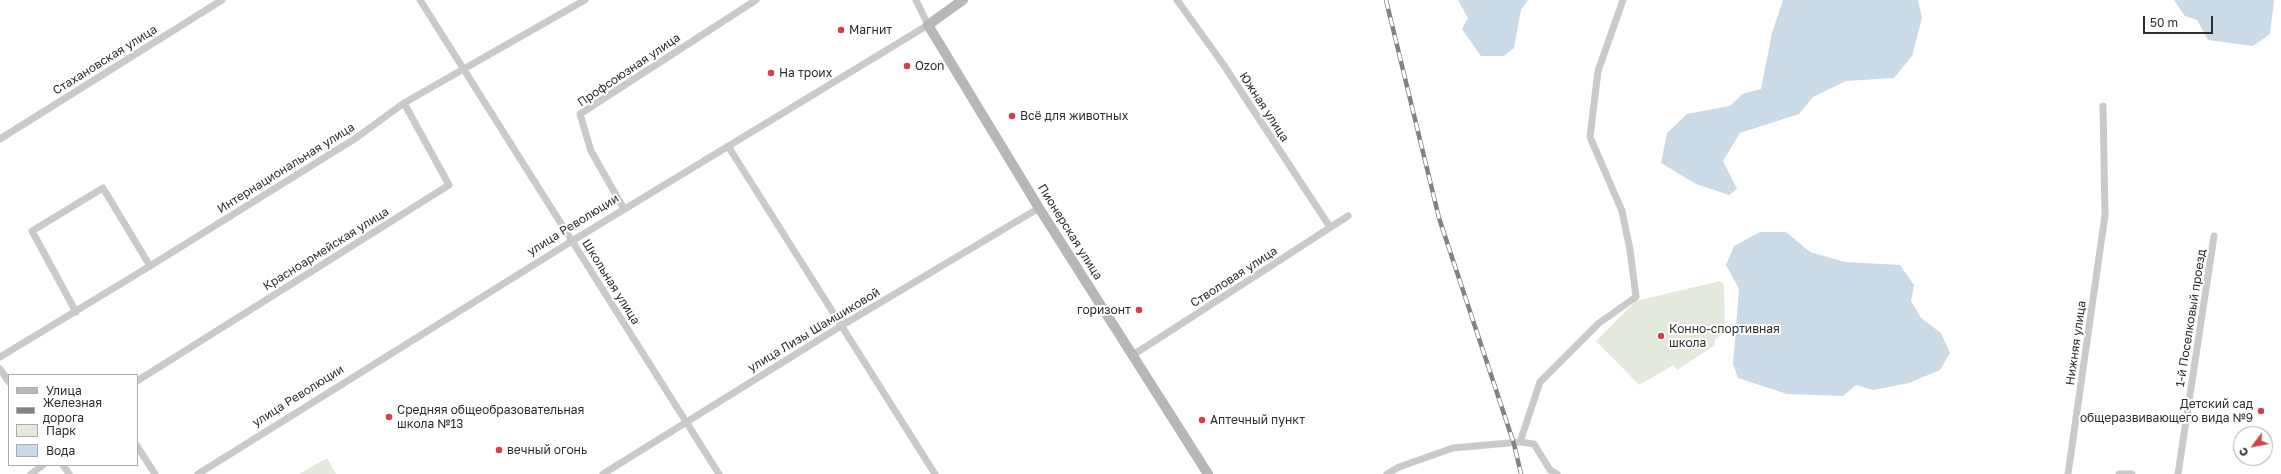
<!DOCTYPE html>
<html>
<head>
<meta charset="utf-8">
<style>
	body { margin:0 }
	#map { position:relative; width:2281px; height:474px; overflow:hidden; background:#fff; font-family:"Golos Text",sans-serif }
	canvas { display:block }
	.legend { position:absolute; left:8px; top:374px; width:130px; height:92px; box-sizing:border-box; background:#fff; border:1px solid #ababab; margin:0; padding:5px 7px; list-style:none; font-size:12px; color:#2d2d2d }
	.legend li { display:flex; align-items:center; gap:8px; height:20px }
	.legend b { width:20px; border:1px solid #ababab }
	.north { position:absolute; left:2233px; top:426px; width:40px; height:40px; box-sizing:border-box; background:#fff; border:1px solid #ababab; border-radius:50%; rotate:238deg; font-size:11px; font-weight:700; line-height:16px; text-align:center; color:#2d2d2d }
	.north::after { content:''; display:block; margin:auto; width:14px; height:18px; background:#d34048; clip-path:polygon(50% 0,100% 100%,50% 72%,0 100%) }
	.scale { position:absolute; left:2143px; top:16px; width:70px; height:18px; box-sizing:border-box; border:2px solid #2d2d2d; border-top:0; padding-left:5px; font-size:12px; line-height:14px; white-space:nowrap; color:#2d2d2d; -webkit-text-stroke:3px #fff; paint-order:stroke }
</style>
</head>
<body>
<div id="map">
<canvas width="2281" height="474"></canvas>
<ul class="legend">
<li><b style="height:5px;background:#b7b7b7"></b>Улица</li>
<li><b style="height:5px;background:#828282"></b>Железная дорога</li>
<li><b style="height:11px;background:#e3e9dc"></b>Парк</li>
<li><b style="height:11px;background:#cadbe7"></b>Вода</li>
</ul>
<div class="north">С</div>
<div class="scale">50 m</div>
</div>
<script>
const ctx = document.querySelector('canvas').getContext('2d');
ctx.lineJoin = 'round';
function fill(path, color) { ctx.fillStyle = color; ctx.fill(path, 'evenodd'); }
function strokePath(path, color, width, dash) { ctx.strokeStyle = color; ctx.lineWidth = width; ctx.lineCap = dash ? 'butt' : 'round'; ctx.setLineDash(dash || []); ctx.stroke(path); }
function drawText(font, color, halo, rows, align = 'center') {
  ctx.font = font + ' "Golos Text",sans-serif'; ctx.lineWidth = 4; ctx.setLineDash([]); ctx.textBaseline = 'middle'; ctx.strokeStyle = halo; ctx.fillStyle = color; for (const [text, x, y, turn = 0] of rows) {
    ctx.save(); ctx.translate(x, y); ctx.rotate((+turn || 0) * Math.PI / 180); ctx.textAlign = isNaN(turn) ? turn : align; if (halo) ctx.strokeText(text, 0, 0); ctx.fillText(text, 0, 0); ctx.restore();
  }
}
fill(new Path2D(`
	M 1720,281 L 1724,285 L 1725,332 L 1715,340 L 1715,345 L 1677,370 L 1674,365 L 1639,385 L 1596,341 L 1636,301 Z
	M 327,458 L 336,474 L 299,474 Z`), '#e3e9dc');
fill(new Path2D(`
	M 1458,0 L 1528,0 L 1521,10 L 1514,48 L 1504,56 L 1481,56 L 1462,29 L 1468,18 Z
	M 1783,0 L 1918,0 L 1922,18 L 1912,56 L 1894,78 L 1846,81 L 1813,97 L 1799,114 L 1740,133 L 1723,161 L 1737,189 L 1729,195 L 1696,184 L 1661,163 L 1667,133 L 1687,114 L 1730,106 L 1742,94 L 1761,89 L 1772,33 Z
	M 2174,0 L 2274,0 L 2270,34 L 2253,46 L 2208,40 L 2197,20 L 2185,16 Z
	M 1760,232 L 1786,232 L 1810,252 L 1845,262 L 1900,265 L 1914,285 L 1911,301 L 1921,318 L 1941,333 L 1950,353 L 1940,370 L 1909,383 L 1873,390 L 1856,385 L 1843,396 L 1787,394 L 1738,378 L 1733,364 L 1739,289 L 1726,265 L 1734,246 Z`), '#cadbe7');
strokePath(new Path2D(`
	M 420,0 L 719,474
	M 1177,0 L 1223,64 L 1330,227
	M 0,139 L 222,0
	M 728,146 L 935,474
	M 624,209 L 591,151 L 580,114 L 756,0
	M 76,312 L 32,231 L 103,188 L 150,266
	M 1133,355 L 1348,216
	M 0,357 L 150,266 L 356,138 L 404,103 L 585,0
	M 0,369 L 9,382
	M 137,381 L 449,185 L 404,103
	M 1520,442 L 1540,382 L 1599,323 L 1636,297 L 1630,250 L 1622,211 L 1590,137 L 1598,71 L 1623,0
	M 137,446 L 155,474
	M 63,465 L 69,474
	M 31,474 L 43,465
	M 198,474 L 572,241 L 928,25 L 916,0
	M 603,474 L 841,326 L 1039,208
	M 1387,474 L 1399,467 L 1453,448 L 1520,442 L 1534,444 L 1550,470 L 1557,474
	M 2068,474 L 2105,215 L 2103,106
	M 2119,474 L 2132,474
	M 2178,474 L 2214,236`), '#cacaca', 7);
strokePath(new Path2D(`
	M 963,0 L 928,25 L 1039,208 L 1208,474`), '#b7b7b7', 10);
const rail = new Path2D(`
	M 1386,0 L 1439,218 L 1514,444 L 1521,474`);
strokePath(rail, '#828282', 4.5);
strokePath(rail, '#fff', 3, [9]);
for (const [x, y, r, color] of [
	[841,30,4,"#d34048"],
	[907,66,4,"#d34048"],
	[771,73,4,"#d34048"],
	[1012,116,4,"#d34048"],
	[1139,310,4,"#d34048"],
	[1661,336,4,"#d34048"],
	[2261,411,4,"#d34048"],
	[389,417,4,"#d34048"],
	[1202,420,4,"#d34048"],
	[499,450,4,"#d34048"]
]) { const dot = new Path2D(); dot.arc(x, y, r, 0, 2 * Math.PI); ctx.fillStyle = color; ctx.fill(dot); strokePath(dot, '#fff', 1.5); }
drawText('12px', '#2d2d2d', '#fff', [
	["Магнит",849,30],
	["Ozon",915,66],
	["На троих",779,73],
	["Всё для животных",1020,116],
	["горизонт",1131,310,"right"],
	["Конно-спортивная",1669,329],
	["школа",1669,343],
	["Детский сад",2253,404,"right"],
	["общеразвивающего вида №9",2253,418,"right"],
	["Средняя общеобразовательная",397,410],
	["школа №13",397,424],
	["Аптечный пункт",1210,420],
	["вечный огонь",507,450]
], 'left');
drawText('12px', '#2d2d2d', '#fff', [
	["Стахановская улица",105,60,-32],
	["Профсоюзная улица",629,70,-34],
	["Южная улица",1264,107,57],
	["Интернациональная улица",286,168,-32],
	["улица Революции",573,225,-32],
	["Пионерская улица",1070,232,58],
	["Красноармейская улица",326,249,-32],
	["Стволовая улица",1234,277,-33],
	["Школьная улица",611,282,58],
	["1-й Поселковый проезд",2191,318,-81],
	["улица Лизы Шамшиковой",814,330,-31],
	["Нижняя улица",2076,343,-82],
	["улица Революции",298,396,-32]
]);
</script>
</body>
</html>
